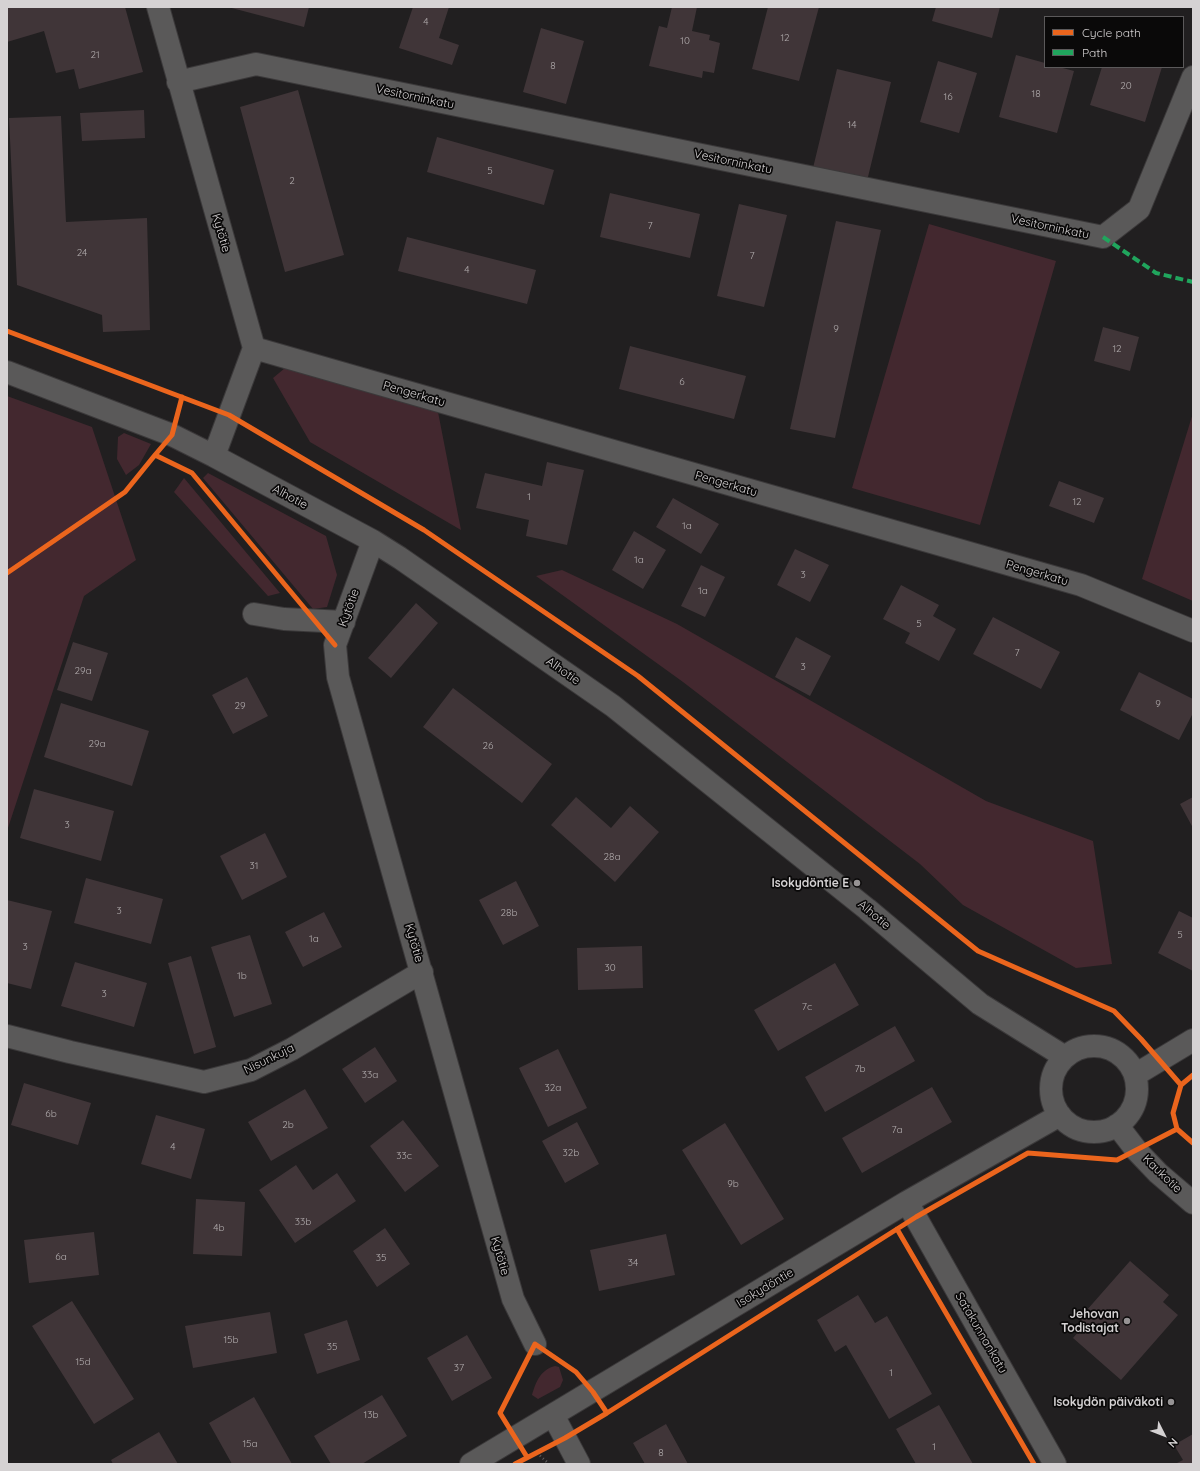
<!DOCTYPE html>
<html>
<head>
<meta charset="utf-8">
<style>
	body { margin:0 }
	#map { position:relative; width:1200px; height:1471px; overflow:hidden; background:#211f20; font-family:Quicksand,sans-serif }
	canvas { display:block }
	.frame { position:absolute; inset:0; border:8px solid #d5d2d3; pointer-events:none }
	.legend { position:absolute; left:1044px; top:16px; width:140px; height:52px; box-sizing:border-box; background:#0a0909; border:1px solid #5b595a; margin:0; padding:5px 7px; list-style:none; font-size:12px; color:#d5d2d3 }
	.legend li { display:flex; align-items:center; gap:8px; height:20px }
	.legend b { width:20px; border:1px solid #5b595a }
	.north { position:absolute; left:1144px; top:1415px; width:40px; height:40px; -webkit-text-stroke:3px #0a0909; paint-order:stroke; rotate:132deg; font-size:11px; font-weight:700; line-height:16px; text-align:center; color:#d5d2d3 }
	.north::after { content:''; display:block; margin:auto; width:14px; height:18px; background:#d5d2d3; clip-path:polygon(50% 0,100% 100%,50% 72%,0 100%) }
</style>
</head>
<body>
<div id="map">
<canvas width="1200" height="1471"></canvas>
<div class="frame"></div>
<ul class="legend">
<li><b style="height:5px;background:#eb651d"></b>Cycle path</li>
<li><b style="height:5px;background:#20a55d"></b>Path</li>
</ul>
<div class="north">N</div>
</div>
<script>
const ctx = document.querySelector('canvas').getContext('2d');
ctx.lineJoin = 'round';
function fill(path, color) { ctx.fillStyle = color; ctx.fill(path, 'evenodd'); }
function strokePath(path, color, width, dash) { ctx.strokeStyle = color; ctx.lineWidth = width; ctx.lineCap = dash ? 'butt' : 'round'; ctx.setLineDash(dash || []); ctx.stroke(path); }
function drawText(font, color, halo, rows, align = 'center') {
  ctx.font = font + ' Quicksand,sans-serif'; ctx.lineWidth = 3.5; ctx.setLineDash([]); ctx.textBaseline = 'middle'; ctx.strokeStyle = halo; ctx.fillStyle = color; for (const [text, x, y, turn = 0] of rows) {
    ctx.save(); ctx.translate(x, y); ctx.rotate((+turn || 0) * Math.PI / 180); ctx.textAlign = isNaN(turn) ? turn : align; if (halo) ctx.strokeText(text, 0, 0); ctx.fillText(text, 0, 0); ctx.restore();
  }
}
fill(new Path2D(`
	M 929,224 L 1056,261 L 980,525 L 852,488 Z
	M 285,368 L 438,412 L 461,530 L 310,442 L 273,378 Z
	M 7,396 L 92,427 L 136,560 L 84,596 L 7,831 Z
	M 1193,413 L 1193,601 L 1142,579 Z
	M 124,433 L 151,444 L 139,465 L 126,475 L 117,459 L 118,437 Z
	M 208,473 L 326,536 L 337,575 L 327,607 L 313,609 L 203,478 Z
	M 184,478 L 280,593 L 268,596 L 174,492 Z
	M 562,570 L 677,624 L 986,801 L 1093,841 L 1112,964 L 1076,968 L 963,905 L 920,864 L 683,682 L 536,576 Z
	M 555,1366 L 559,1367 L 563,1380 L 560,1387 L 538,1399 L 532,1395 C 536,1382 540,1370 555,1366 Z`), '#43282f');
fill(new Path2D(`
	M 7,7 L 125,7 L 143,72 L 79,89 L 74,69 L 56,73 L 44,31 L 7,42 Z
	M 228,7 L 309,7 L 304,27 Z
	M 413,7 L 449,7 L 439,38 L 459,45 L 452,65 L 399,48 Z
	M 672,7 L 697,7 L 692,31 L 710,35 L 709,40 L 720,43 L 714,73 L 703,71 L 702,78 L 649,66 L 659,26 L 667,28 Z
	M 768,7 L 819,7 L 799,81 L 752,69 Z
	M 936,7 L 1000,7 L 992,38 L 932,21 Z
	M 541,28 L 584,41 L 566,104 L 523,92 Z
	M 1016,55 L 1045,63 L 1045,67 L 1059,67 L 1074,71 L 1057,133 L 999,117 Z
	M 938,61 L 977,73 L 959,133 L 920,122 Z
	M 1102,67 L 1162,67 L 1145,122 L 1090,105 Z
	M 837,69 L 891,82 L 867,181 L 813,168 Z
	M 298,90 L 344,255 L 285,272 L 240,107 Z
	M 144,110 L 145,138 L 82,141 L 80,113 Z
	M 61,116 L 66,222 L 147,218 L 150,330 L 103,332 L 102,315 L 17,285 L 9,118 Z
	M 437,137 L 554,170 L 544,205 L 427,172 Z
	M 610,193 L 700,214 L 690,258 L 600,237 Z
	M 739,204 L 787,215 L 764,307 L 717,296 Z
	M 836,221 L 881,230 L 835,438 L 790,429 Z
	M 407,237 L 536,270 L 527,304 L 398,271 Z
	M 1103,327 L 1139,337 L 1130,371 L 1094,361 Z
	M 630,346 L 746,376 L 734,419 L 619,389 Z
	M 547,462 L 584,470 L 567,545 L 526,536 L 529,520 L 476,508 L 485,473 L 542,486 Z
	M 1059,481 L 1104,498 L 1094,523 L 1049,506 Z
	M 673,498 L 719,524 L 701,554 L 656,527 Z
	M 634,531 L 666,550 L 643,589 L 612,570 Z
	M 795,549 L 829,565 L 810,602 L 777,585 Z
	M 701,565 L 725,577 L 705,617 L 681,606 Z
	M 901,585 L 939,605 L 933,616 L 956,629 L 939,661 L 905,643 L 910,633 L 883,619 Z
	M 416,603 L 438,623 L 391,678 L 368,658 Z
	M 993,617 L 1060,652 L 1041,689 L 973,654 Z
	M 796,637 L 831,656 L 810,696 L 775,677 Z
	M 73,642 L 108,653 L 92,701 L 57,690 Z
	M 1139,672 L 1193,699 L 1193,713 L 1179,740 L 1120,710 Z
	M 247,677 L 268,716 L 233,734 L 212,695 Z
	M 453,688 L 552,764 L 522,803 L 423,727 Z
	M 61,703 L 149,731 L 132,786 L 44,757 Z
	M 34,789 L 114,811 L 101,861 L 20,838 Z
	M 576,797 L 611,828 L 630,806 L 659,832 L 615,882 L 551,825 Z
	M 1193,797 L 1193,828 L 1180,804 Z
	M 265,833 L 287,877 L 242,900 L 220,856 Z
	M 86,878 L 163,899 L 151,944 L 74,923 Z
	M 516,881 L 539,926 L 503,945 L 479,900 Z
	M 7,900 L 52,911 L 31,989 L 7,983 Z
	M 1179,911 L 1193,918 L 1193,971 L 1158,953 Z
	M 324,912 L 342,947 L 303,967 L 285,932 Z
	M 250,935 L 272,1004 L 234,1017 L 211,947 Z
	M 642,946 L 643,988 L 578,990 L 577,948 Z
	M 191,956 L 216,1047 L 194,1054 L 168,963 Z
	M 75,962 L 147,983 L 134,1027 L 61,1006 Z
	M 835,963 L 859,1005 L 778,1051 L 754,1010 Z
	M 895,1026 L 915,1061 L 825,1112 L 805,1077 Z
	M 375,1047 L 397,1081 L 365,1103 L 342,1069 Z
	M 558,1049 L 587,1108 L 548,1127 L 519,1068 Z
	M 24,1083 L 91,1103 L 78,1145 L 11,1125 Z
	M 932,1087 L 952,1122 L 862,1173 L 842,1138 Z
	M 305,1089 L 328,1128 L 271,1161 L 248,1122 Z
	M 156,1115 L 205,1129 L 191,1179 L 141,1164 Z
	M 403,1120 L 439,1166 L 405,1192 L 370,1146 Z
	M 577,1122 L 599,1164 L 565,1183 L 542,1141 Z
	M 725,1123 L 784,1219 L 741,1245 L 682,1150 Z
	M 296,1165 L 313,1190 L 337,1173 L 356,1201 L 295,1243 L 259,1190 Z
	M 196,1199 L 245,1202 L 242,1256 L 193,1254 Z
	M 385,1228 L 410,1264 L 377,1287 L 353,1251 Z
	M 94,1232 L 99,1275 L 29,1283 L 24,1240 Z
	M 666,1234 L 675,1275 L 599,1291 L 590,1250 Z
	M 1130,1261 L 1169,1295 L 1163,1302 L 1178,1315 L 1121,1380 L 1073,1338 L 1085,1324 L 1079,1319 Z
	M 858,1295 L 875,1323 L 887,1316 L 932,1394 L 889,1419 L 846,1345 L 835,1352 L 817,1320 Z
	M 72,1301 L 134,1399 L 94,1424 L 32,1326 Z
	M 270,1312 L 277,1353 L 193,1368 L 185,1326 Z
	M 347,1320 L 360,1360 L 317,1374 L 304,1334 Z
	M 467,1335 L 492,1378 L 452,1401 L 427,1358 Z
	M 382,1395 L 407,1436 L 362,1464 L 331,1464 L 314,1436 Z
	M 254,1397 L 292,1464 L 232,1464 L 209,1423 Z
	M 939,1405 L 973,1464 L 916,1464 L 896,1429 Z
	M 666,1424 L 688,1464 L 645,1464 L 633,1443 Z
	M 159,1432 L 178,1464 L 113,1464 L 111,1460 Z
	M 1193,1434 L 1193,1464 L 1175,1464 L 1183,1460 L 1174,1445 Z`), '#403538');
const minor = new Path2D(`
	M 158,7 L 254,348 L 214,456
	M 178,82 L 256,64 L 1103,237 L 1139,209 L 1193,77
	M 254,348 L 1081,585 L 1193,631
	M 7,372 L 172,435 L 214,456 L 373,541 L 400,558 L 613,706 L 867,909 L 980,1004 L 1065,1057
	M 373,541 L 335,645 L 338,677 L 513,1299 L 535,1344
	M 254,614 L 284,619 L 344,622
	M 7,1036 L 70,1052 L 204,1082 L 251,1070 L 292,1049 L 422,972
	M1051 1089a43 43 0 1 1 86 0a43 43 0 1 1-86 0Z
	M 1135,1075 L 1193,1040
	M 1117,1125 L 1137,1151 L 1158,1173 L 1193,1203
	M 907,1202 L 1055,1464
	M 553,1415 L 579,1464
	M 471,1464 L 907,1202 L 1060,1115`);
strokePath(minor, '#3b393a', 24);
strokePath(new Path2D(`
	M 537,1453 L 547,1462`), '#5f5d5e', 2.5, [1, 3]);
strokePath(minor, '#5a5959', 22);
strokePath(new Path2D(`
	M 1103,237 L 1156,273 L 1193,282`), '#20a55d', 4, [8, 4]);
strokePath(new Path2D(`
	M 7,331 L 229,415 L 424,530 L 638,676 L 978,951 L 1114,1011 L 1141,1039 L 1181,1085
	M 182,397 L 172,435 L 155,455 L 192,473 L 335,645
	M 7,573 L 125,492 L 155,455
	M 1193,1075 L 1181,1085 L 1173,1113 L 1177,1129 L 1193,1143
	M 897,1229 L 1034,1464
	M 527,1457 L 500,1413 L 535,1344 L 576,1372 L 593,1392 L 607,1413
	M 515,1464 L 565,1438 L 607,1413 L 916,1217 L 1028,1153 L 1117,1160 L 1177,1129`), '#eb651d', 5);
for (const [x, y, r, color] of [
	[857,883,4,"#969394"],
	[1127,1321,4,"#969394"],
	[1171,1402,4,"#969394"]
]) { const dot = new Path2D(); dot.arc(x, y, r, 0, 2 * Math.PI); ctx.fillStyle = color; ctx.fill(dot); strokePath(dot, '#0a0909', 1.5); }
drawText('10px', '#b0abac', null, [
	["4",426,22],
	["12",785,38],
	["10",685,41],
	["21",95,55],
	["8",553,66],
	["20",1126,86],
	["18",1036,94],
	["16",948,97],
	["14",852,125],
	["5",490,171],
	["2",292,181],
	["7",650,226],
	["24",82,253],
	["7",752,256],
	["4",467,270],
	["9",836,329],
	["12",1117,349],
	["6",682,382],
	["1",529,497],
	["12",1077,502],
	["1a",687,526],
	["1a",639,560],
	["3",803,575],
	["1a",703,591],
	["5",919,624],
	["7",1017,653],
	["3",803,667],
	["29a",83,671],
	["9",1158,704],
	["29",240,706],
	["29a",97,744],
	["26",488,746],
	["3",67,825],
	["28a",612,857],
	["31",254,866],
	["3",119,911],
	["28b",509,913],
	["5",1180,935],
	["1a",314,939],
	["3",25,947],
	["30",610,968],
	["1b",242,976],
	["3",104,994],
	["7c",807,1007],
	["7b",860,1069],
	["33a",370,1075],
	["32a",553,1088],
	["6b",51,1114],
	["2b",288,1125],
	["7a",897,1130],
	["4",173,1147],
	["32b",571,1153],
	["33c",404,1156],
	["9b",733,1184],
	["33b",303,1222],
	["4b",219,1228],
	["6a",61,1257],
	["35",381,1258],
	["34",633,1263],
	["15b",231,1340],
	["35",332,1347],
	["15d",83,1362],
	["37",459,1368],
	["1",891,1373],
	["13b",371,1415],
	["15a",250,1444],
	["1",934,1447],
	["8",661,1453]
]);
drawText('12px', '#d5d2d3', '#0a0909', [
	["Vesitorninkatu",415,97,12],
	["Vesitorninkatu",733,162,12],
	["Vesitorninkatu",1050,227,12],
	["Kytötie",221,233,74],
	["Pengerkatu",414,394,16],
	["Pengerkatu",726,484,16],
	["Alhotie",290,497,28],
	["Pengerkatu",1037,573,16],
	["Kytötie",349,608,-70],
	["Alhotie",563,671,35],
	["Alhotie",874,915,40],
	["Kytötie",414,943,74],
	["Nisunkuja",269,1059,-26],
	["Kaukotie",1162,1174,44],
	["Kytötie",500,1256,74],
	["Isokydöntie",765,1288,-31],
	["Satakunnankatu",981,1333,60]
]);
drawText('bold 12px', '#d5d2d3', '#0a0909', [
	["Isokydöntie E",849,883],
	["Jehovan",1119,1314],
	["Todistajat",1119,1328],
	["Isokydön päiväkoti",1163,1402]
], 'right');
</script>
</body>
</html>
